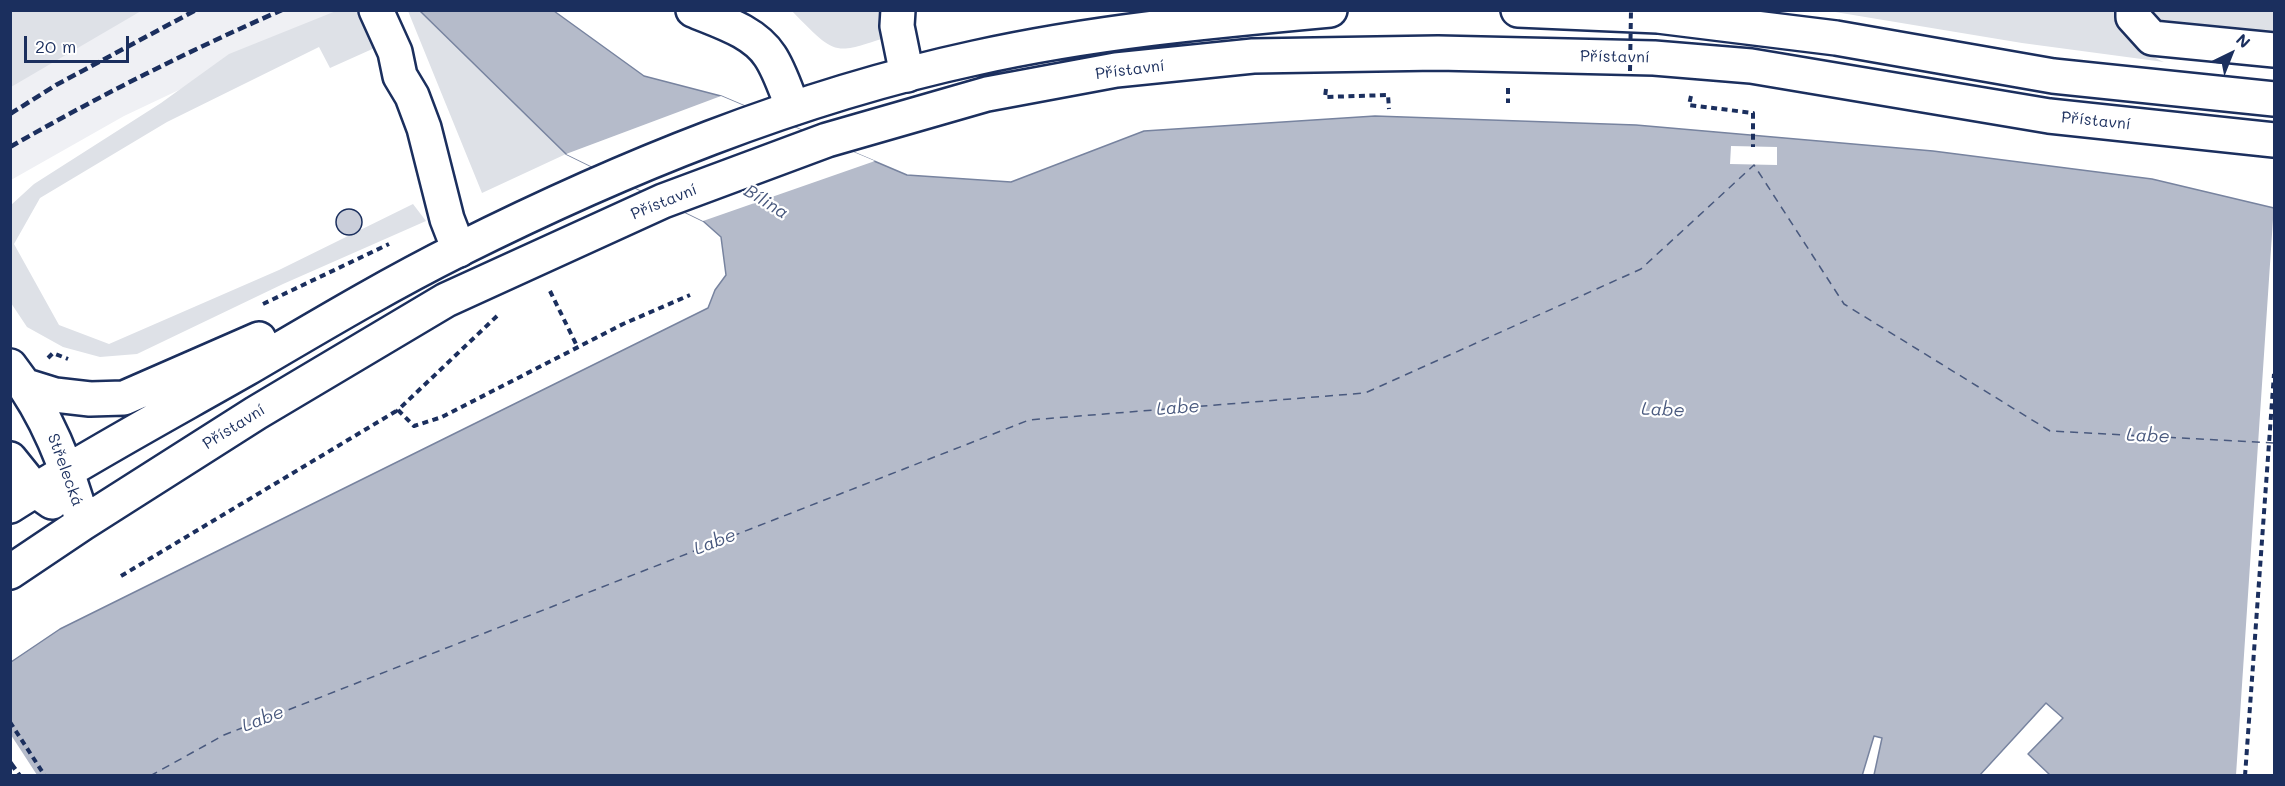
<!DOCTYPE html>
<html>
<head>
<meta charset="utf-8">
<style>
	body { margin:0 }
	#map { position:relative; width:2285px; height:786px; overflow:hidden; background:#fff; font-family:Mali,sans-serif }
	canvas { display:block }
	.frame { position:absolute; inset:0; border:12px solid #1b2f5e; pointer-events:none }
	.north { position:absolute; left:2201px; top:24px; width:60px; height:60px; -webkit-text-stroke:4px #fff; paint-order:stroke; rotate:43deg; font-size:16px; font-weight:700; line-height:24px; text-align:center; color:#1b2f5e }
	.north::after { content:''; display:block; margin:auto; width:21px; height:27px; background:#1b2f5e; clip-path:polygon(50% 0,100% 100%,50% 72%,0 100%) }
	.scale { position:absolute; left:24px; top:36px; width:105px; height:27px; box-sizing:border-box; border:3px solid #1b2f5e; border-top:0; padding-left:8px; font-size:18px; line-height:21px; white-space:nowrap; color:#1b2f5e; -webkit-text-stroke:4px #fff; paint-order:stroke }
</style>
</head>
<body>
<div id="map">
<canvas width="2285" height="786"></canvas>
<div class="frame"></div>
<div class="north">N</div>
<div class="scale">20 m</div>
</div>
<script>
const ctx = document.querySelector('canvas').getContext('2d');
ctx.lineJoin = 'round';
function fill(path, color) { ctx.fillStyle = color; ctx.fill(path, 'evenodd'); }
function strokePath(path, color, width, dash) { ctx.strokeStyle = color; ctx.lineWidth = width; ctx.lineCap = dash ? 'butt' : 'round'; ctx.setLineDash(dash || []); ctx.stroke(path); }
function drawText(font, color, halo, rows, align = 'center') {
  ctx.font = font + ' Mali,sans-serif'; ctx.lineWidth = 4.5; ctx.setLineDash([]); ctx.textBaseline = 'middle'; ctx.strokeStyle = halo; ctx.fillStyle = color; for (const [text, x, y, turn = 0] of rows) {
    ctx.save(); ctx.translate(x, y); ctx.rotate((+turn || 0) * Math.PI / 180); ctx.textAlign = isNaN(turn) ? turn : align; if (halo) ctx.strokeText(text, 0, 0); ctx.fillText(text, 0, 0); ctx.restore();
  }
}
fill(new Path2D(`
	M 126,11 L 354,11 L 295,35 L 124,116 L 11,180 L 11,81 Z`), '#eff0f4');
fill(new Path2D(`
	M 11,10 L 141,10 L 141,11 L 11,87 Z
	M 336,11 L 362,11 L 379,46 L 330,68 L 319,47 L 167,122 L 40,198 L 14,244 L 59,325 L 109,344 L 279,270 L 413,204 L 426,221 L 283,284 L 137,354 L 100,357 L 63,347 L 27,327 L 11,303 L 11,205 L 34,184 L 161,103 L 229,54 Z
	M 408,11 L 420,11 L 566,154 L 482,193 Z
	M 792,11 L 887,11 L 896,34 C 833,55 838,58 792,11 Z
	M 1829,11 L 2120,11 C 2121,38 2140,51 2164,62 L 2022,43 Z
	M 2154,11 L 2274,11 L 2274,35 L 2173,28 L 2160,21 Z`), '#dee1e7');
const water = new Path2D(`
	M 420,11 L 554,11 L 644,76 L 721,96 L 907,175 L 1011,182 L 1144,131 L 1375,116 L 1636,125 L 1933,151 L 2152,179 L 2274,208 L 2274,775 L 2050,775 L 2028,754 L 2063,718 L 2046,703 L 1979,776 L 1874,775 L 1882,738 L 1874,736 L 1862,776 L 11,776 L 11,662 L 60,629 L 708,308 L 715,290 L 726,275 L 721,237 L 703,221 L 566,154 Z`);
fill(water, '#b5bbca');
strokePath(water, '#77839f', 1.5);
fill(new Path2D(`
	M 721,96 L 875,161 L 703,221 L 566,154 Z
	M 1731,146 L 1777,147 L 1777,165 L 1730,164 Z
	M 2274,204 L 2274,775 L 2236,775 Z
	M 11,735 L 37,775 L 11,775 Z`), '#fff');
strokePath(new Path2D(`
	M 150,776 L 224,735 L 1029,420 L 1365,393 L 1641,269 L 1754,165 L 1844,304 L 2050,431 L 2274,443`), '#49597e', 1.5, [8, 6]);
const building = new Path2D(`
	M336 222a13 13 0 1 1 26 0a13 13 0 1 1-26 0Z`);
fill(building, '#caceda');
strokePath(building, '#1b2f5e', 1.5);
const minor = new Path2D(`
	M 376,10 L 395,52 L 400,76 L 412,96 L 424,128 L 447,219 L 459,250
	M 693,10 C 719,21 754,31 770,56 C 780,71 786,91 793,108
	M 898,10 L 897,26 L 907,75
	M 2133,10 L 2133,17 L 2152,38 L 2274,50`);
const major = new Path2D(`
	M 1518,10 L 1658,16 L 1836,38 L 2053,76 L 2274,99
	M 10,366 C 47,413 67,466 83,523
	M 26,386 L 55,395 L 90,399 L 124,398 L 259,339
	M 10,459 L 35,490 L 52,502
	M 10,506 C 87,457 167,414 246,369 C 316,328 386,286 458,250 C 622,168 795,97 975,58 C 1092,32 1210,21 1330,10
	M 10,572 L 83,523 L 256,413 L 446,300 L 663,201 L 827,140 L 987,94 L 1116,70 L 1253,56 L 1438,53 L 1654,58 L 1751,66 L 2049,116 L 2274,140`);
strokePath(minor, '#1b2f5e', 38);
strokePath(major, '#1b2f5e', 38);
strokePath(new Path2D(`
	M 1508,88 L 1508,103
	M 1326,89 L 1325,97 L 1388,95 L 1389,109
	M 1691,96 L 1689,105 L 1753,113 L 1753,147
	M 550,291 L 577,346
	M 263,304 L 389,244
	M 497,316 L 398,410 L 414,426 L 442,417 L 623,324 L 690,295
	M 48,358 L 53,353 L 68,359
	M 121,576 L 398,410
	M 10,722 L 45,776
	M 2245,776 L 2274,374`), '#1b2f5e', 4, [6, 4.5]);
strokePath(minor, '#fff', 33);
strokePath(major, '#fff', 33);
strokePath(new Path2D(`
	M 10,114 L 56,85 L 196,10
	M 10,147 C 99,96 188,51 282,10
	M 10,762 L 20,776`), '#1b2f5e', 4.5, [9, 4.5]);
strokePath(new Path2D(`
	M 1630,71 L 1631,10`), '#1b2f5e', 4, [6, 4.5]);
drawText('16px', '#1b2f5e', '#fff', [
	["Přístavní",1615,57,1],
	["Přístavní",1130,70,-7],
	["Přístavní",2096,121,6],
	["Přístavní",664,202,-22],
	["Přístavní",234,427,-32],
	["Střelecká",65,470,70]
]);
drawText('italic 18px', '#49597e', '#fff', [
	["Bílina",766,202,32],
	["Labe",1178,408,-4],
	["Labe",1663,410,3],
	["Labe",2148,436,3],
	["Labe",715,542,-21],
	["Labe",263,719,-21]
]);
</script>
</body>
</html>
